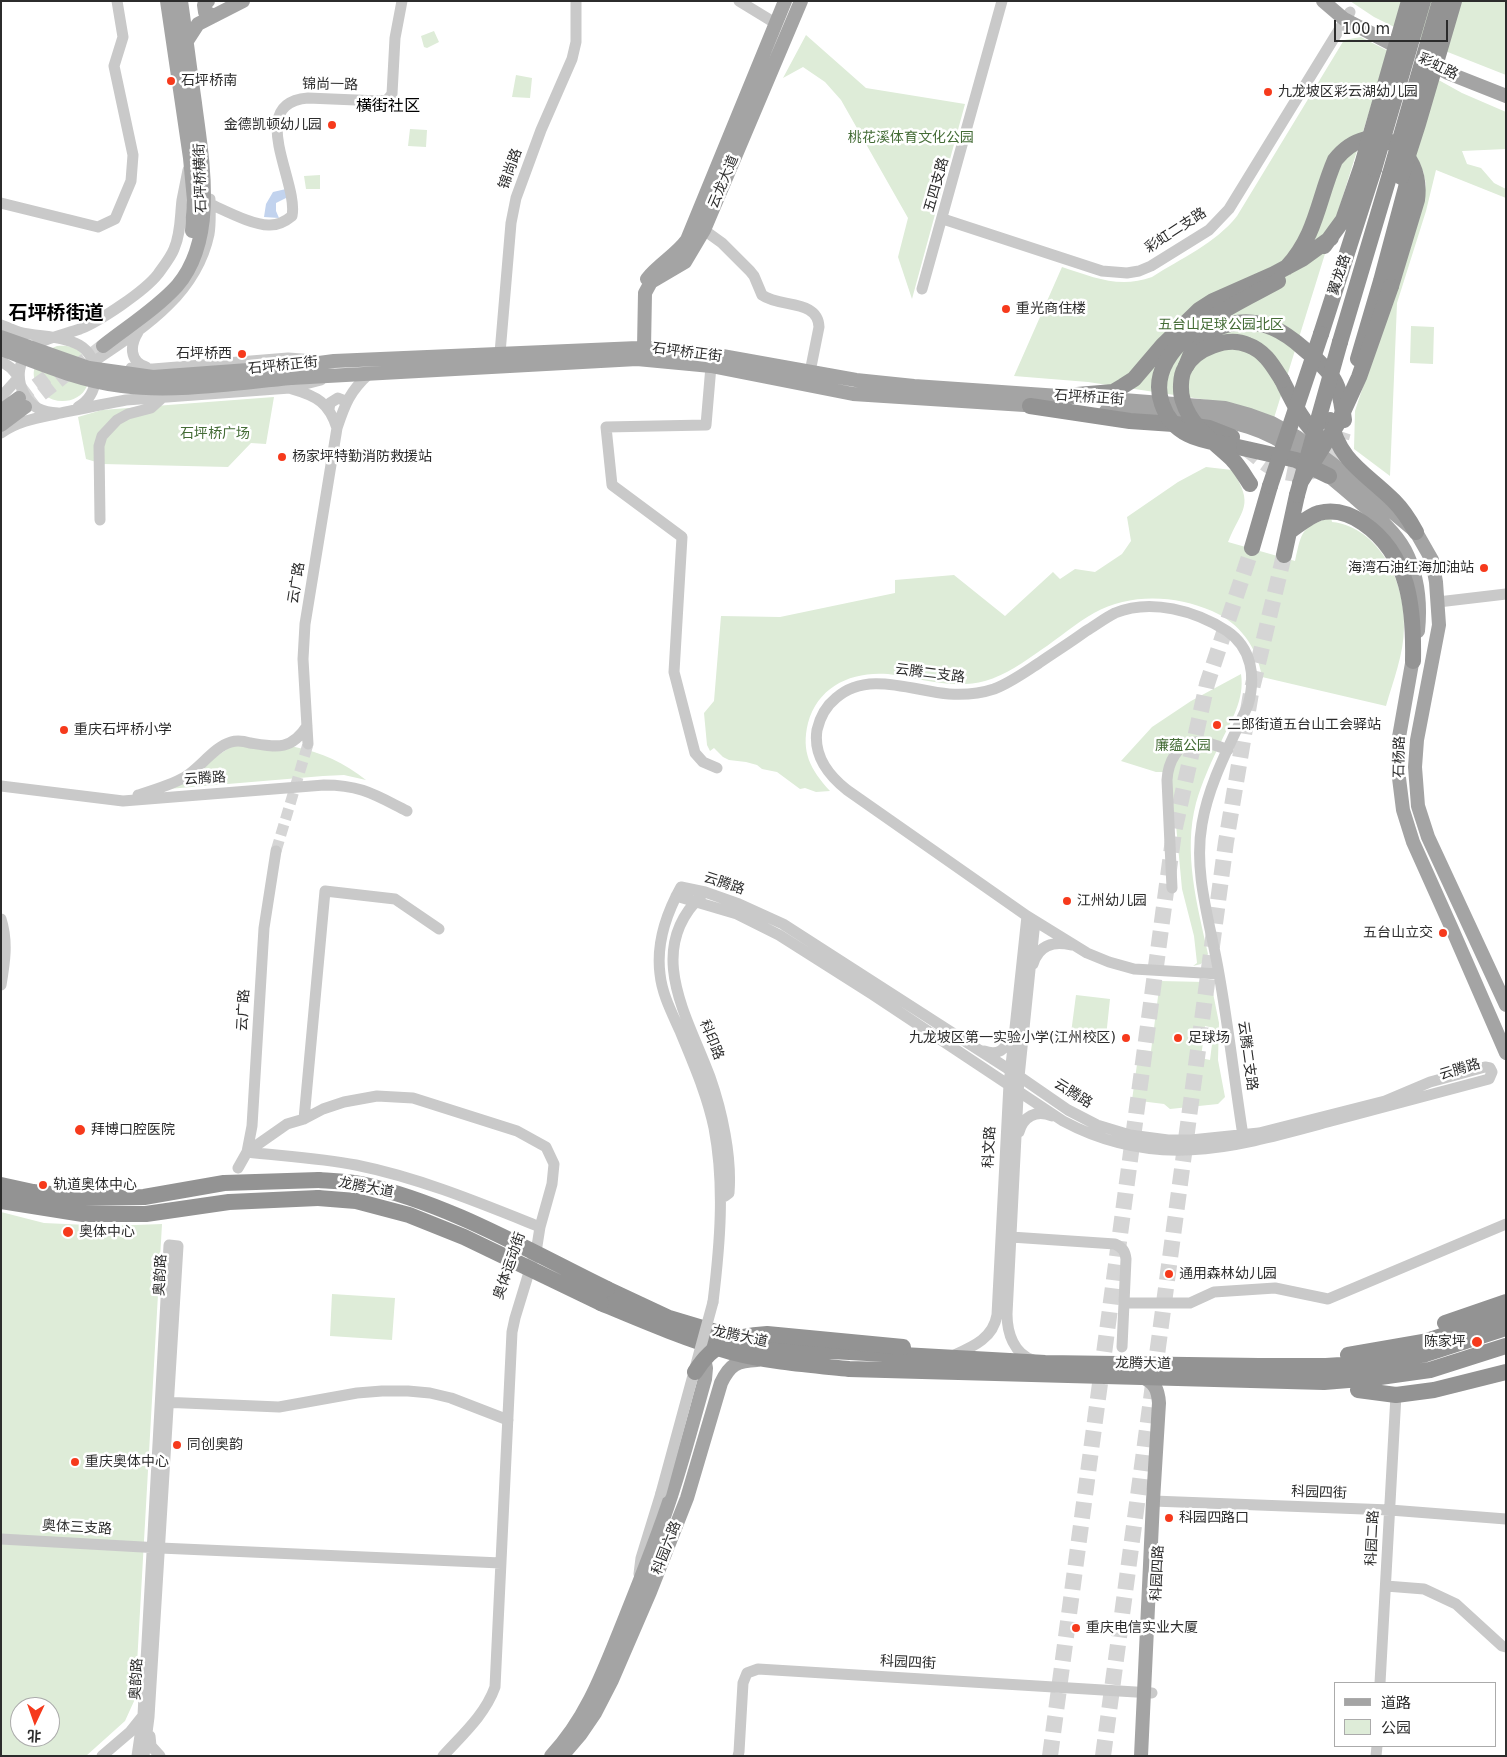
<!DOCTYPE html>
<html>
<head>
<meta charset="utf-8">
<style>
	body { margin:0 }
	#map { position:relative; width:1507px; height:1757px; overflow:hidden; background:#fff; font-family:"DejaVu Sans","Noto Sans SC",sans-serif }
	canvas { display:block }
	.frame { position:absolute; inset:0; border:2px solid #2c2c2c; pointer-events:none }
	.legend { position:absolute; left:1334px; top:1682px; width:162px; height:65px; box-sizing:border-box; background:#fff; border:1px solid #ababab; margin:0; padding:6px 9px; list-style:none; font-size:15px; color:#2c2c2c }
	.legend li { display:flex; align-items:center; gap:10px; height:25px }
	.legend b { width:25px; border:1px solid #ababab }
	.north { position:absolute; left:10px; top:1697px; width:50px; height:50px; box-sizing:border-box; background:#fff; border:1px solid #ababab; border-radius:50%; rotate:183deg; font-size:14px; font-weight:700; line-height:20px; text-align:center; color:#2c2c2c }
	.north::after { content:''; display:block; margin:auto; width:18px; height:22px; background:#f63a1c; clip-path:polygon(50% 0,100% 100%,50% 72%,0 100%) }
	.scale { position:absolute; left:1334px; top:20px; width:114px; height:22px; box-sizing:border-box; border:2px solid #2c2c2c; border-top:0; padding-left:6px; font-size:15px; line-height:18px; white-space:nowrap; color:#2c2c2c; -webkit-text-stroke:4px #fff; paint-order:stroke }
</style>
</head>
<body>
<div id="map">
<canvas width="1507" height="1757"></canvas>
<div class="frame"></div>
<ul class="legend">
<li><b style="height:6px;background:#a4a4a4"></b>道路</li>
<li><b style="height:14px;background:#deecd8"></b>公园</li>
</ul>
<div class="north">北</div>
<div class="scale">100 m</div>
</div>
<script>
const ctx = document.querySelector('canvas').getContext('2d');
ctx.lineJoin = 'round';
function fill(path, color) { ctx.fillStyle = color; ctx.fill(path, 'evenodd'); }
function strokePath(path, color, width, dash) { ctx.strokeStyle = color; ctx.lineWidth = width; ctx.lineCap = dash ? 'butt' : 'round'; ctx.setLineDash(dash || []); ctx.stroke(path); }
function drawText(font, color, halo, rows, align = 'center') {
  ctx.font = font + ' "DejaVu Sans","Noto Sans SC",sans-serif'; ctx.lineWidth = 5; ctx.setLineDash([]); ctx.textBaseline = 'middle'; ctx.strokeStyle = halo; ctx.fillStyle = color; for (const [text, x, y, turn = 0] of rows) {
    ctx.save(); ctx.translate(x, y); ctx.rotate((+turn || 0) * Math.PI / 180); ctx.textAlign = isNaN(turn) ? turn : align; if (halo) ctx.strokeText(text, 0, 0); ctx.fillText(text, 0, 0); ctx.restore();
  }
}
fill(new Path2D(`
	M 1350,1 L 1506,1 L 1506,75 L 1435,47 L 1374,17 Z
	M 434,31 L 439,42 L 427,48 L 424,47 L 421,36 Z
	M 806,35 L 866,88 L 965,104 L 912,299 L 898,257 L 908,218 L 841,100 L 825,82 L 803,67 L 783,78 Z
	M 1361,37 L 1388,51 L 1274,418 L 1221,402 L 1088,382 L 1014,376 L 1062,267 C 1093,277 1119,289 1152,277 C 1180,259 1216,243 1237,216 L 1344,40 Z
	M 1426,73 L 1462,93 L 1506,112 L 1506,149 L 1462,151 L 1467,164 L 1481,168 L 1494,183 L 1506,189 L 1506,198 L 1436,170 L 1426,211 L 1397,303 L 1390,476 L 1354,449 L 1355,411 L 1422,206 L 1426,184 L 1423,171 L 1414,155 Z
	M 516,75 L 532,78 L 530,98 L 512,97 Z
	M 410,129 L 427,130 L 426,147 L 408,146 Z
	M 320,175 L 320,189 L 306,189 L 304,176 Z
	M 1411,326 L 1434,327 L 1433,364 L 1410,363 Z
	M 57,346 C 77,344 85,353 87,371 C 87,376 89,382 87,386 C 80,403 57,405 44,395 C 37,389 31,376 35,367 C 37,364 41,361 43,358 C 47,353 50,348 57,346 Z
	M 274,397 L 266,444 L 251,443 L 228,467 L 103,464 L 86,459 L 78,417 L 102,410 Z
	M 1206,467 L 1232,470 C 1255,506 1242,508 1228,542 L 1295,561 C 1302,530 1301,528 1331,517 L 1332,522 C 1380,527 1406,585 1404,627 C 1404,654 1393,681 1386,706 L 1262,677 C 1257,647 1240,623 1212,611 C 1175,595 1130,593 1094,613 C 1076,623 1059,638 1041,650 C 1024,662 1006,675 985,681 C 953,690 920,678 888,674 C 852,671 818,686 808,723 C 801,752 810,769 830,791 L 816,792 L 805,788 L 800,789 L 777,772 L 762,769 L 757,765 L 746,762 L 729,760 L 723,757 L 714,748 L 710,751 L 707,745 L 704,713 L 714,701 L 721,616 L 780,617 L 895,593 L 895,580 L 954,575 L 1005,616 L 1053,572 L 1060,579 L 1075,569 L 1095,572 L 1122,554 L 1131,541 L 1127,517 L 1178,482 Z
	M 1241,674 C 1245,699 1231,721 1221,742 C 1211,762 1202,782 1196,803 C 1183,853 1197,904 1208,954 L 1201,964 L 1193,966 L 1197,963 L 1194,936 L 1182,889 L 1175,814 L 1164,814 L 1163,772 L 1156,772 L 1121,761 L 1152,727 L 1191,701 Z
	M 232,746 C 251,746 277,744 295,747 C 321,752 345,763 366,780 L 344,775 L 323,776 L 168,789 Z
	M 1160,981 L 1205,982 L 1212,988 L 1219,1023 L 1218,1060 L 1225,1097 L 1218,1104 L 1170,1109 L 1164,1104 L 1132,1100 L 1139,1050 L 1151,1051 ZM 1205,1026 L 1214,1028 L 1210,1060 L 1201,1058 Z
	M 1076,995 L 1110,999 L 1106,1037 L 1071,1033 Z
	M 1,1212 L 44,1223 L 109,1226 L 162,1224 L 135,1699 L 125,1721 L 86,1756 L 1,1756 ZM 20,1707 L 50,1707 L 50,1737 L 20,1737 Z
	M 332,1294 L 395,1298 L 392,1340 L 330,1336 Z`), '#deecd8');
fill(new Path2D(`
	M 286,189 L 288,197 L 276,203 L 276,211 L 279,218 L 264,217 L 266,204 L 273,192 Z`), '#c2d3ee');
strokePath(new Path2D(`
	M 276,851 L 308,744`), '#d5d5d5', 11, [11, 5.5]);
strokePath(new Path2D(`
	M 19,398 L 63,365
	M 25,407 L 103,346`), '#d5d5d5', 14, [14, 7]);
strokePath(new Path2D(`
	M 1246,448 C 1254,454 1262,462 1271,467 C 1295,479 1323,475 1337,451 C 1340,445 1341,438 1343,432
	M 1050,1756 L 1174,832 L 1207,684 L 1252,548
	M 1103,1756 L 1226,842 L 1251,693 L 1284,555`), '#d5d5d5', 16, [16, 8]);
strokePath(new Path2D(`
	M 739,1 L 775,23
	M 1,203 L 98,227 L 115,219 L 131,181 L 133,155 L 114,66 L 123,37 L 117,1
	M 210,204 C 226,211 254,226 270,225 C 279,225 286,221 292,216 C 299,182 245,103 308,98 L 380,101 L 387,100 L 392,94 L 395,38 L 402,1
	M 943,219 L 1102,271 L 1127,273 L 1139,271 L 1151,266 L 1209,230 L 1229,209 L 1350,12
	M 704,230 L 722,243 L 750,271 L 754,276 L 762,295 C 780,308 818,299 819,327 L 810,372
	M 922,289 L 1002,1
	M 1,325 C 7,327 13,330 19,332 C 50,340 97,332 95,379 C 95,391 88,401 78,407
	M 138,332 C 130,345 129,361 146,367
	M 500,353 L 511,223 L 516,198 L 541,130 L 572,59 L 576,42 L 576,1
	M 1,361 L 11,368 L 19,377
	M 93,362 C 142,329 196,296 209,234 C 211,223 210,210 210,199
	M 711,366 L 706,425 L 606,427 L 612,485 L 682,537 L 674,672 L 695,753 L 703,762 L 717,768
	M 131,368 L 153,369 L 288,358 L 315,360
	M 292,389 C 317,396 329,403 337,428 C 345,404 350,391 369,374
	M 1,397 L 19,377
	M 329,409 L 330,403 L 338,398 L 343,400 L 345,403
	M 58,413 C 43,412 31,408 24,394 C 16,378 18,361 31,348 C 41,339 66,334 80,329 C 100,321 145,291 158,274 C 163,267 171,257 174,249 C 181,233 180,216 182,200 C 184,190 186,180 188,170
	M 1,433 C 18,421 37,418 56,414 C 80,409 103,404 126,400 L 290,388 L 321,380
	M 100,520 L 99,446 L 102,436 L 117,420 L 128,414 L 151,408 L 162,398
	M 1438,602 L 1506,594
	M 308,744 L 303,659 L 305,624 L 337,428
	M 1,786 L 123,801 L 324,785 C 361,785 375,795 407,811
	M 138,795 C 154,790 171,785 185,777 C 200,768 214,747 231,742 C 237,740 244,741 250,743 C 276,747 291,751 307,726
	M 1172,888 L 1167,780 C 1168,763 1177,743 1196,742 C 1207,741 1218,746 1228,750
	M 676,896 L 737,914 L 779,935 L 872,994 L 1063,1121 C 1158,1172 1238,1146 1335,1120 C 1386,1106 1438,1093 1489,1079 L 1492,1072 L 1490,1068 L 1485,1067 L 1430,1082 L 1385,1101 L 1259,1133 L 1191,1140 L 1168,1140 L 1130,1135 L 1097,1125 L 1068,1110 L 1010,1070 L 783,924 L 739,904 L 705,892 L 681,887 C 666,914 656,943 660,974 C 662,994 672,1013 680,1031 C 693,1063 707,1094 714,1128 C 725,1186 720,1244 713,1302
	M 701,896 C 644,951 688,1017 710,1077 C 722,1111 732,1157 729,1193 L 725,1196 L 722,1193 L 721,1188
	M 1,919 C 8,941 5,962 1,985
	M 1033,964 C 1039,945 1053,941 1071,945
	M 1219,974 L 1134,969 L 1109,962 L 1087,953 L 1027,916 L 847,790 C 828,775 813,756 817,730 C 820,717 826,706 836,698 C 867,670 913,691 949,694 C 964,695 979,694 994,689 C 1010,683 1025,672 1039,663 C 1055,652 1071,642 1086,631 C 1096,625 1105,618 1115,613 C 1151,598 1196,611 1227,631 C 1252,648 1256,677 1248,705 C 1231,743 1209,782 1202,824 C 1193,874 1211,925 1219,974 C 1229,1030 1235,1086 1244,1142
	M 984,1051 C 998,1056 1006,1050 1010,1036
	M 304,1119 L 325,891 L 395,899 L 439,929
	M 1019,1132 C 1023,1117 1036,1109 1052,1116
	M 247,1152 L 287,1124 L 304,1119 L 323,1109 L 344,1102 L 377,1096 L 413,1098 L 517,1131 L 546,1147 L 554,1164 L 552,1184 L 540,1227 L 537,1246 L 515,1318 L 512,1332 L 495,1687 C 485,1715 462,1735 443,1756
	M 247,1152 C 283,1156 321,1158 356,1165 C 420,1178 480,1203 540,1227
	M 238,1168 L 247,1152 L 252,1126 L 264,928 L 276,851
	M 1011,1237 L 1115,1244 C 1123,1248 1125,1251 1126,1259 L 1122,1347
	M 1124,1303 L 1190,1303 L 1214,1292 L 1275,1288 L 1328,1299 L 1506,1224
	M 952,1356 C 972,1347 993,1339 997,1315 L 1009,1084 L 1027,916
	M 1033,1360 C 1014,1354 1007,1333 1007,1314 L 1019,1077 L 1035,921
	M 161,1402 L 279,1407 L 357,1393 L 382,1391 L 408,1391 L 430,1393 L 451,1398 L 508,1420
	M 1153,1501 L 1390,1510 L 1506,1519
	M 1,1539 L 160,1548 L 501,1563
	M 639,1574 L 641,1558 L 661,1493
	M 1386,1586 L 1424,1589 L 1456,1604 L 1502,1646 L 1506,1647
	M 1380,1683 L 1396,1395
	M 150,1736 L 151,1746 L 160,1756
	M 102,1756 L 130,1732 L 142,1717
	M 137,1756 L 143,1715 L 169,1245 L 178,1246 L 149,1717 L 144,1756
	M 738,1756 L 739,1752 L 743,1683 L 747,1673 L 758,1669 L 1152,1693
	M 1376,1756 L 1377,1746`), '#c9c9c9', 11);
strokePath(new Path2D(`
	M 167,1 L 190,158 L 194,200 L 192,231
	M 208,1 L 204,5 L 205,12 L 214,16
	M 1323,1 L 1344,19 L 1405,51
	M 187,41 L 198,24 L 243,1
	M 1427,62 L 1448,73 L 1506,96
	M 647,279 C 659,264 676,255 687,240 L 785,1
	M 103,346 C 127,327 156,309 177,286 C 218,238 202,159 195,103 C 190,69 186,35 181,1
	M 644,348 L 645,293 L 651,282 L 685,262 L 704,230 L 801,1
	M 289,367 L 334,361 L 638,348 L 659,348 L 711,354 L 856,380 L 914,386 L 1074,397
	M 291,378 L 637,359 L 711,366 L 853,394 L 1040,406
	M 1098,398 L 1225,408 L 1250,415 L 1272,423 L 1297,437 L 1355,481 L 1416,532 L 1432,560 L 1436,582 L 1439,625 L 1417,740 L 1415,767 L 1418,806 L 1428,837 L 1506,1005
	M 1,411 L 19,398
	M 1106,411 C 1153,414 1203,412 1249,427 C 1290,440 1323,471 1355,498 C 1373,514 1393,528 1405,550 C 1418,575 1421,602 1418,631
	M 1,425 L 25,407
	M 1414,652 L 1399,737 L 1398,770 L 1403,810 L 1413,842 L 1452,929 L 1506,1053
	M 551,1756 C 587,1718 604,1670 623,1623 C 640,1581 657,1539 671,1496 C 684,1457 694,1418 705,1379 L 706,1368 L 703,1353
	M 562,1756 L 580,1735 L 595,1713 L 612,1680 L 650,1592 L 687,1498 L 721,1383 C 730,1364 737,1361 757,1360
	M 1141,1756 L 1153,1501 L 1159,1403 C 1158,1389 1155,1383 1142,1377`), '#a4a4a4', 14);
strokePath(new Path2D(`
	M 1324,246 L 1343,220 L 1362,165
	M 1287,267 C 1317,234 1318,199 1335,160 C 1372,114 1424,148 1417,200 L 1391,286
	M 1321,334 L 1374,169
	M 1340,342 L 1390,174
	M 1358,359 L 1381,281 L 1408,180
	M 1186,366 C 1189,359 1191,351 1196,345 C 1214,322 1247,317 1273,328 C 1285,333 1295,341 1304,349 C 1315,358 1327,368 1334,380 C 1341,392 1342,407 1344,420
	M 1282,380 C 1293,402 1303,424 1322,440
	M 1065,396 L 1113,392 L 1123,386 L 1134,379 L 1163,345 L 1199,310 L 1213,301 L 1274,274 L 1302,259 L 1331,238
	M 1030,406 L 1130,421 L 1188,425 L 1209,428 L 1232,437
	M 1330,420 C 1340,463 1365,472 1394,501 C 1403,510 1410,521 1416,532
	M 1229,445 L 1296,460 L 1329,476
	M 1290,531 C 1299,525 1309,516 1319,513 C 1335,509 1350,514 1363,523 C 1410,555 1414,609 1413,661
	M 1252,548 L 1270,486
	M 1284,555 L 1297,495
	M 1,1185 L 33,1192 L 84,1198 L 144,1197 L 224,1183 L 319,1180
	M 1,1201 L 83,1214 L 146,1214 L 229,1202 L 318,1198
	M 607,1289 L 669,1318 L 739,1339 L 774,1345 L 814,1350 L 1045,1363 L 1259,1366 L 1326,1366 L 1372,1363 L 1426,1354 L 1506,1328
	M 601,1303 C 644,1321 686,1339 731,1352 C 769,1362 810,1365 849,1369 L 1324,1382 L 1373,1378 L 1430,1370 L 1506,1346
	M 1445,1323 L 1506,1302
	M 1348,1355 L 1423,1342 L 1506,1315
	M 1358,1390 L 1396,1395 L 1434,1390 L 1506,1372`), '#939393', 16);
strokePath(new Path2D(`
	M 661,1493 L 713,1302`), '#c9c9c9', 11);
strokePath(new Path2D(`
	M 1,337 L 89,368 L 153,377 L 289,367
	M 1,349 C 40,364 80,381 122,386 C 175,393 237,383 291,378`), '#a4a4a4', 14);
strokePath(new Path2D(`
	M 1362,165 L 1409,1
	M 1374,169 L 1423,1
	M 1390,174 L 1440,1
	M 1401,177 L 1418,124 L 1454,1
	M 1229,445 C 1199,440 1173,436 1162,404 C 1141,344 1237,304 1278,281
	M 1300,483 L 1338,423 L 1359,377 L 1391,286
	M 1250,484 C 1244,475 1239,466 1232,459 C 1213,441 1191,427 1183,401 C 1180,393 1180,376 1185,368 C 1195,348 1228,336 1248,345 C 1265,351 1273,366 1282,380
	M 1270,486 L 1321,334
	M 1297,495 L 1340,342
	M 319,1180 C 332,1181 347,1181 361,1184 C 448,1203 527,1250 607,1289
	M 318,1198 L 356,1201 L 409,1215 L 464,1237 L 601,1303
	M 695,1372 C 713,1343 733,1336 767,1334 L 903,1347`), '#939393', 16);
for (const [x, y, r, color] of [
	[171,81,5,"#f63a1c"],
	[1268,92,5,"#f63a1c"],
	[332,125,5,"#f63a1c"],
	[1006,309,5,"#f63a1c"],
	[242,354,5,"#f63a1c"],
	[282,457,5,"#f63a1c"],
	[1484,568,5,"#f63a1c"],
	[1217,725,5,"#f63a1c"],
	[64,730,5,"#f63a1c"],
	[1067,901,5,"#f63a1c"],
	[1443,933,5,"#f63a1c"],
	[1126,1038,5,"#f63a1c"],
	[1178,1038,5,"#f63a1c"],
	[80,1130,6,"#f63a1c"],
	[43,1185,5,"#f63a1c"],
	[68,1232,6,"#f63a1c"],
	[1169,1274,5,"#f63a1c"],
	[1477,1342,6,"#f63a1c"],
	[177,1445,5,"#f63a1c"],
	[75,1462,5,"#f63a1c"],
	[1169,1518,5,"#f63a1c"],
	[1076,1628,5,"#f63a1c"]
]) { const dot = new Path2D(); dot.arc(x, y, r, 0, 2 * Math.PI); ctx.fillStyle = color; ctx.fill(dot); strokePath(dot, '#fff', 2); }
drawText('14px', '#2c2c2c', '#fff', [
	["彩虹路",1438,67,26],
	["锦尚一路",330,85,1],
	["锦尚路",511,169,-70],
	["石坪桥横街",201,178,-92],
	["云龙大道",724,182,-67],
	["五四支路",937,185,-74],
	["彩虹二支路",1176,231,-33],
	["翼龙路",1340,275,-72],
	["石坪桥正街",687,353,7],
	["石坪桥正街",283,366,-6],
	["石坪桥正街",1089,398,4],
	["云广路",297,583,-81],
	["云腾二支路",930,674,7],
	["石杨路",1400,757,-89],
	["云腾路",205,779,-4],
	["云腾路",724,884,18],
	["云广路",244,1010,-87],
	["科印路",711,1040,68],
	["云腾二支路",1247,1056,82],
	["云腾路",1460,1070,-17],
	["云腾路",1073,1094,32],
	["科文路",990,1147,-87],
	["龙腾大道",366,1188,11],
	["奥体运动街",510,1266,-71],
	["奥韵路",161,1275,-87],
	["龙腾大道",740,1337,12],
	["龙腾大道",1143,1364,1],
	["科园四街",1319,1493,2],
	["奥体三支路",77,1528,3],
	["科园二路",1373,1538,-87],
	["科园六路",667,1548,-69],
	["科园四路",1158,1573,-87],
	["科园四街",908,1663,3],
	["奥韵路",137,1679,-87]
]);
drawText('14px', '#2c2c2c', '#fff', [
	["石坪桥南",181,81],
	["九龙坡区彩云湖幼儿园",1278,92],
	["金德凯顿幼儿园",322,125,"right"],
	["重光商住楼",1016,309],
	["石坪桥西",232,354,"right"],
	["杨家坪特勤消防救援站",292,457],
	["海湾石油红海加油站",1474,568,"right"],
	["二郎街道五台山工会驿站",1227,725],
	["重庆石坪桥小学",74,730],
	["江州幼儿园",1077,901],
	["五台山立交",1433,933,"right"],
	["九龙坡区第一实验小学(江州校区)",1116,1038,"right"],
	["足球场",1188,1038],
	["拜博口腔医院",91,1130],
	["轨道奥体中心",53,1185],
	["奥体中心",79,1232],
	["通用森林幼儿园",1179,1274],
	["陈家坪",1466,1342,"right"],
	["同创奥韵",187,1445],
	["重庆奥体中心",85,1462],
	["科园四路口",1179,1518],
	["重庆电信实业大厦",1086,1628]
], 'left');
drawText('14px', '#446c36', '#fff', [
	["桃花溪体育文化公园",911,138],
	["五台山足球公园北区",1221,325],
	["石坪桥广场",215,434],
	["廉蕴公园",1183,746]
]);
drawText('16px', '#000', '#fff', [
	["横街社区",388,107]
]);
drawText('bold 19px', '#000', '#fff', [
	["石坪桥街道",56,314]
]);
</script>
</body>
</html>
